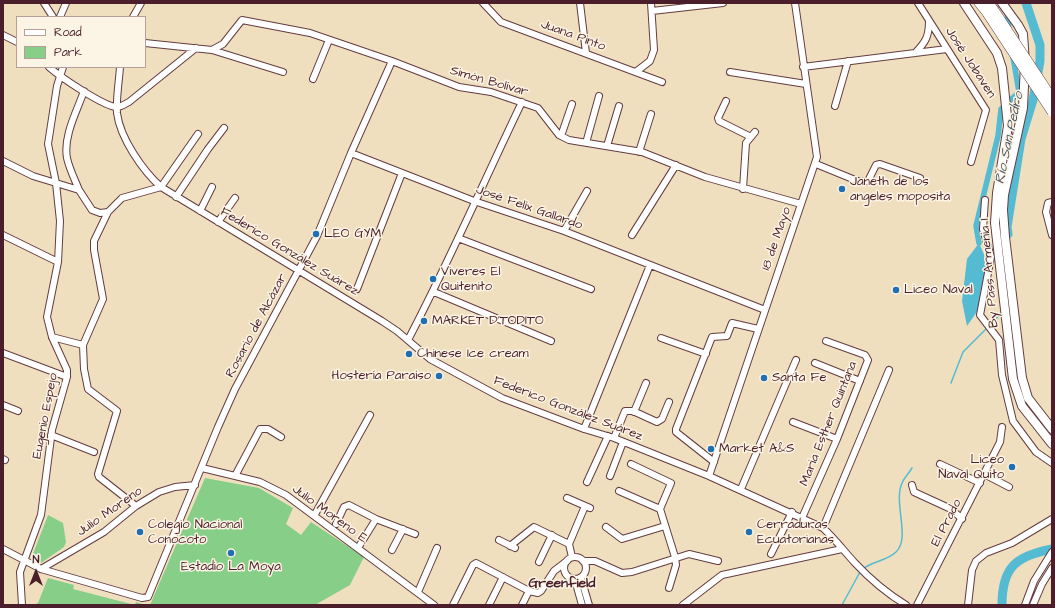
<!DOCTYPE html>
<html>
<head>
<meta charset="utf-8">
<style>
	body { margin:0 }
	#map { position:relative; width:1055px; height:608px; overflow:hidden; background:#f0dfbe; font-family:"Architects Daughter",sans-serif }
	canvas { display:block }
	.frame { position:absolute; inset:0; border:4px solid #4a1f2b; pointer-events:none }
	.legend { position:absolute; left:16px; top:16px; width:130px; height:52px; box-sizing:border-box; background:#fcf5e5; border:1px solid #b59f9b; margin:0; padding:5px 7px; list-style:none; font-size:12px; color:#4a1f2b }
	.legend li { display:flex; align-items:center; gap:8px; height:20px }
	.legend b { width:20px; border:1px solid #b59f9b }
	.north { position:absolute; left:16px; top:552px; width:40px; height:40px; -webkit-text-stroke:3px #fcf5e5; paint-order:stroke; rotate:0deg; font-size:11px; font-weight:700; line-height:16px; text-align:center; color:#4a1f2b }
	.north::after { content:''; display:block; margin:auto; width:14px; height:18px; background:#4a1f2b; clip-path:polygon(50% 0,100% 100%,50% 72%,0 100%) }
</style>
</head>
<body>
<div id="map">
<canvas width="1055" height="608"></canvas>
<div class="frame"></div>
<ul class="legend">
<li><b style="height:5px;background:#fff"></b>Road</li>
<li><b style="height:11px;background:#87ce89"></b>Park</li>
</ul>
<div class="north">N</div>
</div>
<script>
const ctx = document.querySelector('canvas').getContext('2d');
ctx.lineJoin = 'round';
function fill(path, color) { ctx.fillStyle = color; ctx.fill(path, 'evenodd'); }
function strokePath(path, color, width, dash) { ctx.strokeStyle = color; ctx.lineWidth = width; ctx.lineCap = dash ? 'butt' : 'round'; ctx.setLineDash(dash || []); ctx.stroke(path); }
function drawText(font, color, halo, rows, align = 'center') {
  ctx.font = font + ' "Architects Daughter",sans-serif'; ctx.lineWidth = 3; ctx.setLineDash([]); ctx.textBaseline = 'middle'; ctx.strokeStyle = halo; ctx.fillStyle = color; for (const [text, x, y, turn = 0] of rows) {
    ctx.save(); ctx.translate(x, y); ctx.rotate((+turn || 0) * Math.PI / 180); ctx.textAlign = isNaN(turn) ? turn : align; if (halo) ctx.strokeText(text, 0, 0); ctx.fillText(text, 0, 0); ctx.restore();
  }
}
fill(new Path2D(`
	M 205,478 L 259,488 L 293,508 L 286,524 L 301,535 L 311,522 L 364,557 L 350,585 L 315,605 L 150,605 Z
	M 48,515 L 63,523 L 66,542 L 64,547 L 41,563 L 31,559 Z
	M 48,578 L 74,585 L 73,589 L 135,605 L 136,602 L 146,605 L 34,605 L 38,603 Z`), '#87ce89');
fill(new Path2D(`
	M 979,243 L 986,259 L 981,306 L 967,326 L 962,301 L 967,259 Z`), '#54bbd2');
strokePath(new Path2D(`
	M 991,323 L 1003,312
	M 951,383 L 963,352 L 986,329
	M 863,569 C 872,561 887,561 896,552 C 911,538 893,503 902,483 C 904,478 909,473 912,468
	M 842,605 L 860,572`), '#54bbd2', 1.5);
strokePath(new Path2D(`
	M 1007,11 L 1009,30
	M 979,243 L 976,226 L 998,136 L 1001,109 L 1019,92 L 1013,57`), '#54bbd2', 5.5);
strokePath(new Path2D(`
	M 1008,234 L 1007,227 L 1021,139 L 1033,100 L 1040,61 L 1040,45 L 1026,3
	M 1002,605 C 1002,567 1016,556 1052,549`), '#54bbd2', 9);
const minor = new Path2D(`
	M 44,3 L 53,17
	M 483,3 L 501,22 L 662,82
	M 580,3 L 586,53
	M 918,3 L 986,110 L 971,162
	M 652,11 L 723,3
	M 60,17 L 66,3
	M 133,17 L 141,3
	M 3,35 L 17,42
	M 145,43 L 212,50 L 223,44 L 242,20 L 310,33 L 392,61 L 459,87 L 491,92 L 538,108 L 559,135 L 569,140 L 642,152 L 705,177 L 801,204
	M 212,50 L 283,72
	M 915,53 C 926,42 929,36 929,21
	M 49,67 C 59,76 104,107 117,107 C 121,107 125,104 129,102 L 196,48
	M 120,67 C 119,82 116,98 117,113 C 120,138 143,171 161,187 L 382,321 L 397,331 L 430,359 L 502,398 L 584,429 L 614,438 L 709,476 L 823,528 C 835,539 844,551 855,563 C 869,578 888,594 906,605
	M 803,67 L 947,49
	M 637,71 L 650,61 L 654,50 L 651,3
	M 730,72 L 806,84
	M 313,79 L 329,40
	M 726,101 L 718,118 L 719,121 L 751,137
	M 835,106 L 848,61
	M 561,136 L 572,104
	M 586,143 L 599,96
	M 607,146 L 619,106
	M 639,152 L 651,114
	M 351,153 L 474,201 L 564,231 L 765,310
	M 3,161 L 33,176 L 79,190 L 92,210 L 100,213 L 108,212 L 122,198 L 161,187
	M 816,164 L 860,182 L 868,181 L 876,165 L 880,164 L 920,178
	M 161,187 L 198,134
	M 743,189 L 746,143 L 755,132
	M 79,190 C 75,180 69,168 67,158 C 63,136 77,111 84,91
	M 176,197 L 208,149 L 224,128
	M 985,200 L 983,229 L 991,257 L 980,315 L 999,340 L 1002,375 L 1013,421 L 1036,452 L 1052,463
	M 1052,202 L 1048,203 L 1046,212 L 1052,235
	M 200,211 L 212,187
	M 108,212 L 94,241 L 94,250 L 103,299 L 83,345 L 84,369 L 88,389 L 117,411 L 98,474 L 99,477 L 136,506
	M 218,222 L 235,198
	M 564,231 L 587,191
	M 3,235 L 58,262
	M 632,235 L 676,165
	M 458,238 L 591,289
	M 357,289 L 402,173
	M 434,292 L 551,341
	M 52,337 L 83,345
	M 661,338 L 706,354
	M 408,340 C 449,262 484,181 522,102
	M 3,353 L 67,377
	M 815,363 L 860,381
	M 3,405 L 18,411
	M 634,412 L 646,383
	M 793,422 L 837,439
	M 584,429 L 650,265
	M 51,435 L 94,452
	M 614,438 L 625,411 L 633,411 L 657,422 L 662,419 L 669,402
	M 3,459 L 5,460
	M 714,462 L 676,432 L 676,429 L 712,337 L 727,336 L 732,323 L 758,329
	M 631,464 L 671,483 L 660,509 L 675,557 L 676,565 L 669,588
	M 940,464 L 980,483
	M 202,468 L 260,482 L 286,495 L 434,605
	M 984,474 L 1009,487
	M 235,476 L 260,429 L 268,429 L 281,437
	M 610,476 L 623,442
	M 709,476 L 817,157 L 795,3
	M 587,482 L 608,436
	M 912,485 L 914,492 L 951,509 L 962,519
	M 741,489 L 796,360
	M 619,491 L 660,509
	M 567,498 L 590,508
	M 314,516 L 370,415
	M 802,518 L 837,439 L 868,360 L 865,355 L 826,341
	M 336,524 L 344,507 L 349,505 L 376,519 L 415,534
	M 606,527 L 622,539 L 665,526
	M 823,528 L 889,370
	M 499,540 L 515,548
	M 510,546 L 534,527 L 569,544
	M 358,548 L 376,519
	M 3,549 L 41,569 L 142,598 L 148,597 L 218,427 L 235,389 L 317,236 L 351,153 L 392,61
	M 392,550 L 403,529
	M 771,554 L 792,512
	M 572,557 L 569,544 L 585,506
	M564 568a11 11 0 1 1 22 0a11 11 0 1 1-22 0Z
	M 583,561 L 595,561 L 622,573 L 632,572 L 689,554 L 718,561
	M 539,562 L 552,535
	M 41,569 L 104,532 L 136,506 L 159,492 L 175,487 L 195,485
	M 581,578 L 589,605
	M 575,580 L 582,605
	M 418,592 L 437,548
	M 22,605 L 20,572 L 41,515 L 52,430 L 67,377 L 67,370 L 52,337 L 47,317 L 58,262 L 60,221 L 56,183 L 48,144 L 57,86 L 63,67
	M 453,605 L 473,565 L 476,563 L 529,591 L 538,593 L 541,591 L 554,571 L 567,561
	M 489,605 L 503,577
	M 522,605 L 529,591
	M 683,605 L 722,575 L 842,549
	M 917,605 L 1000,442 L 1002,427
	M 968,605 L 972,570 L 976,561 L 986,553 L 1012,543 L 1052,519
	M 1025,605 L 1034,581 L 1052,552
	M 1033,605 L 1042,584 L 1052,568`);
const major = new Path2D(`
	M 964,3 L 997,53 L 1002,68 L 1008,126 L 997,193 L 995,223 L 1013,379 L 1022,406 L 1052,444
	M 1002,3 L 1018,25 L 1023,34 L 1025,63 L 1023,108 L 1004,195 L 1003,210 L 1005,237 L 1022,378 L 1028,398 L 1052,429`);
const highway = new Path2D(`
	M 979,3 L 987,13
	M 989,3 L 994,10`);
strokePath(minor, '#633c41', 8);
strokePath(major, '#633c41', 10);
strokePath(highway, '#633c41', 10);
strokePath(minor, '#fff', 6);
strokePath(major, '#fff', 8);
strokePath(highway, '#fff', 9);
const highwayBridge = new Path2D(`
	M 994,10 L 1052,98
	M 987,13 L 1052,112`);
strokePath(highwayBridge, '#633c41', 10, []);
strokePath(highwayBridge, '#fff', 9);
for (const [x, y, r, color] of [
	[842,189,4,"#1f6fb2"],
	[316,234,4,"#1f6fb2"],
	[433,279,4,"#1f6fb2"],
	[896,290,4,"#1f6fb2"],
	[424,321,4,"#1f6fb2"],
	[409,354,4,"#1f6fb2"],
	[439,376,4,"#1f6fb2"],
	[764,378,4,"#1f6fb2"],
	[711,449,4,"#1f6fb2"],
	[1012,467,4,"#1f6fb2"],
	[140,532,4,"#1f6fb2"],
	[749,532,4,"#1f6fb2"],
	[231,553,4,"#1f6fb2"]
]) { const dot = new Path2D(); dot.arc(x, y, r, 0, 2 * Math.PI); ctx.fillStyle = color; ctx.fill(dot); strokePath(dot, '#fcf5e5', 1.5); }
drawText('13px', '#4a1f2b', '#fcf5e5', [
	["Juana Pinto",573,36,20],
	["José Jobaven",970,63,57],
	["Simón Bolívar",489,82,16],
	["José Felix Gallardo",529,208,19],
	["18 de Mayo",777,239,-71],
	["Federico González Suárez",289,252,31],
	["By Pass Armenia I",990,273,-95],
	["Rosario de Alcázar",257,326,-62],
	["Federico González Suárez",568,409,21],
	["Eugenio Espejo",46,416,-79],
	["Maria Esther Quintana",829,424,-68],
	["Julio Moreno",110,512,-35],
	["Julio Moreno E.",330,515,36],
	["El Prado",947,523,-63]
]);
drawText('13px', '#4a1f2b', '#fcf5e5', [
	["Janeth de los",850,182],
	["angeles moposita",850,197],
	["LEO GYM",324,234],
	["Viveres El",441,272],
	["Quitenito",441,287],
	["Liceo Naval",904,290],
	["MARKET D'TODITO",432,321],
	["Chinese Ice cream",417,354],
	["Hostería Paraíso",431,376,"right"],
	["Santa Fe",772,378],
	["Market A&S",719,449],
	["Liceo",1004,460,"right"],
	["Naval Quito",1004,475,"right"],
	["Colegio Nacional",148,525],
	["Conocoto",148,540],
	["Cerraduras",757,525],
	["Ecuatorianas",757,540],
	["Estadio La Moya",231,567,"center"]
], 'left');
drawText('italic 14px', '#4e5665', '#fcf5e5', [
	["Río San Pedro",1010,138,-78]
]);
drawText('bold 14px', '#4a1f2b', '#fcf5e5', [
	["Greenfield",562,584]
]);
</script>
</body>
</html>
